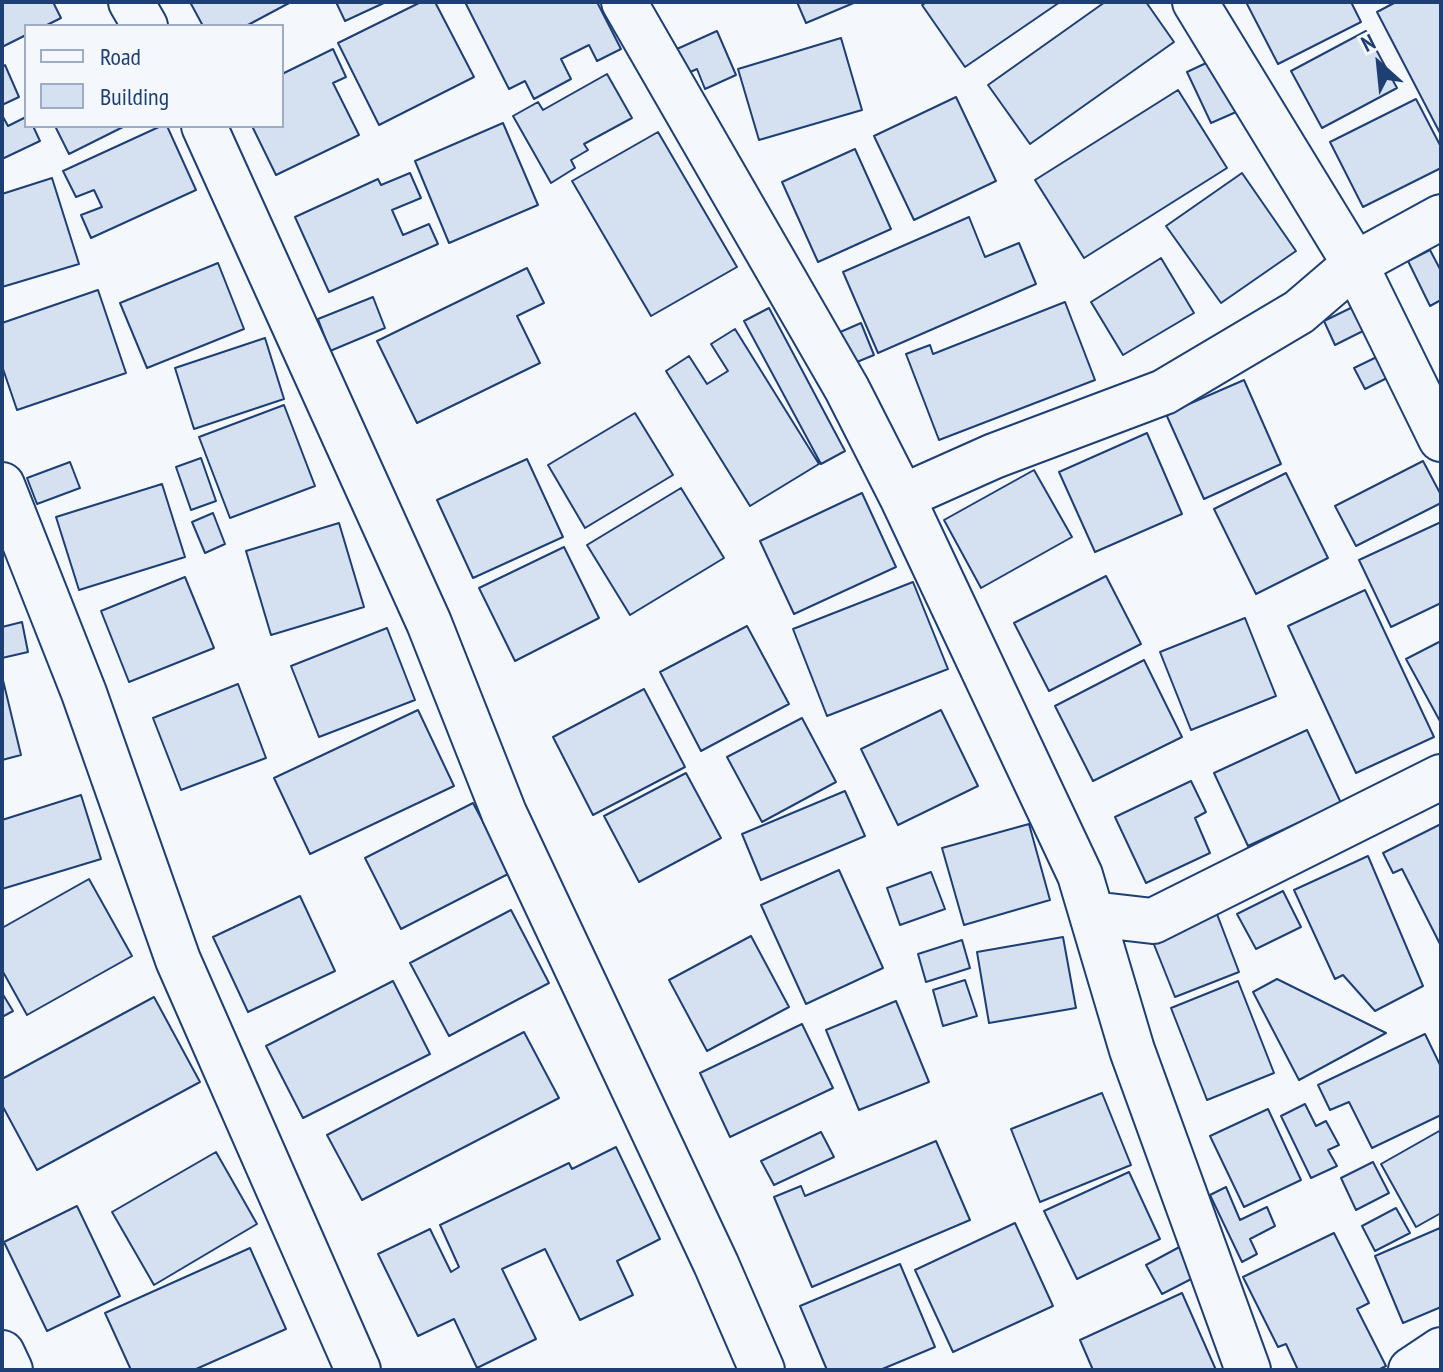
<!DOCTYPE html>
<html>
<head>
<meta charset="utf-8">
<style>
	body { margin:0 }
	#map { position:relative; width:1443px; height:1372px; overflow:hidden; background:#f4f7fb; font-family:"PT Sans Narrow",sans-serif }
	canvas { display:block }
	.frame { position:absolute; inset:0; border:4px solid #1d3f73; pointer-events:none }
	.legend { position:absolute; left:24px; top:24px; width:260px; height:104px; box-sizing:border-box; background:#f4f7fb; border:2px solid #9eadc5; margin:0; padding:10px 14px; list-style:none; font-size:24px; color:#1d3f73 }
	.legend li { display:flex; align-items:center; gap:16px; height:40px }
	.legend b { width:40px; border:2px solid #9eadc5 }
	.north { position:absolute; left:1339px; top:24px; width:80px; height:80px; -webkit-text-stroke:6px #f4f7fb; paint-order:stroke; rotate:333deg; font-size:22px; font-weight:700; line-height:32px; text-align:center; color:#1d3f73 }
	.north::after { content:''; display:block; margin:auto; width:28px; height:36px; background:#1d3f73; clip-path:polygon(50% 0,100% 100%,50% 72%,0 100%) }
</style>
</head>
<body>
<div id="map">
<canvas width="1443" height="1372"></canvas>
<div class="frame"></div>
<ul class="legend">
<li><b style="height:10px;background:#f4f7fb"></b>Road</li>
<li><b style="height:22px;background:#d5e0f0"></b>Building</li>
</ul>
<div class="north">N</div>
</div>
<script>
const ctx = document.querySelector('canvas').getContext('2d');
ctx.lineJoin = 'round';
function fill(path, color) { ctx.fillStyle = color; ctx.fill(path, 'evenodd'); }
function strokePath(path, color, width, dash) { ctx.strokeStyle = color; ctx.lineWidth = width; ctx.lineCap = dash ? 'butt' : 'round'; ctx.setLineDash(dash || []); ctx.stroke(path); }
const building = new Path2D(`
	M 2,2 L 53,2 L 61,18 L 45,26 L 26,26 L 26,35 L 2,47 Z
	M 190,2 L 291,2 L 246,26 L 203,26 Z
	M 336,2 L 386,2 L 345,21 Z
	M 421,2 L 435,2 L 474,77 L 379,125 L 338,43 Z
	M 465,2 L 597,2 L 621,49 L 597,61 L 589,45 L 561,59 L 571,79 L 534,99 L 525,81 L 509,89 Z
	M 797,2 L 856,2 L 806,23 Z
	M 927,2 L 1060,2 L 965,67 L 922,5 Z
	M 1105,2 L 1146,2 L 1174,42 L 1030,144 L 988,85 Z
	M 1246,2 L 1351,2 L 1361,22 L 1278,64 Z
	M 1396,2 L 1441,2 L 1441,135 L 1377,12 Z
	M 717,31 L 736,75 L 705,89 L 697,69 L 688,73 L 677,49 Z
	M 1366,31 L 1397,88 L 1322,128 L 1291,71 Z
	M 841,38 L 862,110 L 759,140 L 738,69 Z
	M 333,49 L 346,77 L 333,83 L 359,135 L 276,175 L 252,126 L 282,126 L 282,74 Z
	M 1219,57 L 1243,109 L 1211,123 L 1187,72 Z
	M 5,65 L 19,97 L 2,105 L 2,67 Z
	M 607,74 L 632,118 L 584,144 L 588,150 L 571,160 L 575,168 L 551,183 L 513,116 L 538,102 L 543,110 Z
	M 1178,90 L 1227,168 L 1084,258 L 1035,180 Z
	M 956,97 L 996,181 L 914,220 L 874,136 Z
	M 1416,99 L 1441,147 L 1441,168 L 1363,207 L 1330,142 Z
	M 2,115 L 8,126 L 26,117 L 26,126 L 33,126 L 40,141 L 2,159 Z
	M 503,123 L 538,205 L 449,243 L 415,161 Z
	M 55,126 L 125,126 L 69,154 Z
	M 161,126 L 167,126 L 196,190 L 91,238 L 81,215 L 102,207 L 94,190 L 76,197 L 63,171 Z
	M 658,132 L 737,267 L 651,316 L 572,181 Z
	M 855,149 L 891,229 L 818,262 L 782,182 Z
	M 410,173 L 421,198 L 392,210 L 403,235 L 429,224 L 438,244 L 329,292 L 295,217 L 378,179 L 381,185 Z
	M 1242,173 L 1296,251 L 1221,303 L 1166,226 Z
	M 52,178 L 79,264 L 2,287 L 2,194 Z
	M 969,217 L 985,257 L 1019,243 L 1036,284 L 878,353 L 843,272 Z
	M 1430,250 L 1441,271 L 1441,300 L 1430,306 L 1408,261 Z
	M 1161,258 L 1194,313 L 1123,355 L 1091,302 Z
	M 218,263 L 244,329 L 147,368 L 120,303 Z
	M 527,268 L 544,303 L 517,316 L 540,363 L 417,423 L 377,341 Z
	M 98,290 L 126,373 L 17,410 L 2,366 L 2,323 Z
	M 373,297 L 385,328 L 330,351 L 318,319 Z
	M 1065,302 L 1095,380 L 939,440 L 906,354 L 930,345 L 933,354 Z
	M 1361,303 L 1373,326 L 1335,345 L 1324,321 Z
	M 769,308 L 845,451 L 821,464 L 744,321 Z
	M 861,323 L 874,355 L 852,364 L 838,333 Z
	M 735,329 L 819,464 L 750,506 L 666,371 L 689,356 L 707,384 L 728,371 L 711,344 Z
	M 265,338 L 284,399 L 194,429 L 175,368 Z
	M 1385,353 L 1395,374 L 1365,389 L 1354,368 Z
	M 1244,380 L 1281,464 L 1204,499 L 1166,414 Z
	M 284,405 L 315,486 L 230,518 L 199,437 Z
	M 635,413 L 673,475 L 585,528 L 548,465 Z
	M 1147,433 L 1182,514 L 1095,552 L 1059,472 Z
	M 201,458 L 216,501 L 191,510 L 176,467 Z
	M 527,459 L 563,537 L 473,578 L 437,500 Z
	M 1423,461 L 1441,495 L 1441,503 L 1356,546 L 1335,506 Z
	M 70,462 L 80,488 L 37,504 L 27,478 Z
	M 1034,470 L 1072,537 L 981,588 L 944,520 Z
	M 1286,473 L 1328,558 L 1256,594 L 1214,509 Z
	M 162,484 L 185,557 L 79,590 L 56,517 Z
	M 681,488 L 724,558 L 630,615 L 587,545 Z
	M 862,493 L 896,567 L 794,614 L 760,541 Z
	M 213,513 L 225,544 L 205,553 L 192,522 Z
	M 1441,522 L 1441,603 L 1391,627 L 1359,560 Z
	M 339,523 L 364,607 L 271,635 L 246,551 Z
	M 564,547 L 599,618 L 515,661 L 479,588 Z
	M 1106,576 L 1141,644 L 1049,691 L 1014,623 Z
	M 185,577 L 214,648 L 129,682 L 101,611 Z
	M 913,582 L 948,669 L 827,716 L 793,629 Z
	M 1365,590 L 1434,737 L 1356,773 L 1288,626 Z
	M 1245,618 L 1276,696 L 1191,730 L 1160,652 Z
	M 22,622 L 28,652 L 2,658 L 2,627 Z
	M 747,626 L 789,704 L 701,751 L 660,672 Z
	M 387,628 L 415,700 L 319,737 L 291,666 Z
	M 1441,641 L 1441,723 L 1406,659 Z
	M 1144,660 L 1182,737 L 1093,781 L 1055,706 Z
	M 2,676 L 21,755 L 2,760 Z
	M 238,684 L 266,758 L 181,790 L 153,718 Z
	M 644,689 L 685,767 L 593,815 L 553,737 Z
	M 418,710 L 454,786 L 310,854 L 274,778 Z
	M 941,710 L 978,786 L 898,825 L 861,749 Z
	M 802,718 L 836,782 L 762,822 L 727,757 Z
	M 1307,730 L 1341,803 L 1248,846 L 1214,773 Z
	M 686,773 L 721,838 L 639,882 L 604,816 Z
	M 1191,781 L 1206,812 L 1195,818 L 1210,853 L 1146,883 L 1115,817 Z
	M 845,791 L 865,836 L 761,880 L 742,834 Z
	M 81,795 L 101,859 L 2,889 L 2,820 Z
	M 473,803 L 510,873 L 401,929 L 365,858 Z
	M 1029,824 L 1050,900 L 964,925 L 942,848 Z
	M 1441,824 L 1441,946 L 1402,869 L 1393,873 L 1383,853 Z
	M 1368,856 L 1423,986 L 1375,1011 L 1343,975 L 1335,979 L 1294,890 Z
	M 839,870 L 883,968 L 806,1004 L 761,905 Z
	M 931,872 L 945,909 L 900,925 L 887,888 Z
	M 89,879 L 132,956 L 27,1015 L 2,970 L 2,928 Z
	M 1283,891 L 1301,927 L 1256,949 L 1237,914 Z
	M 300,896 L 335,971 L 248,1012 L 213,937 Z
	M 1212,901 L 1239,972 L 1175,997 L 1147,927 Z
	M 511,910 L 549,983 L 449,1036 L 410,963 Z
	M 751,936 L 789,1007 L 707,1051 L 669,980 Z
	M 1063,937 L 1076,1008 L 989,1023 L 977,952 Z
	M 962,940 L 970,968 L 926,982 L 918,954 Z
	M 1277,979 L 1386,1033 L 1299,1080 L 1253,992 Z
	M 965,980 L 977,1016 L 943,1026 L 933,990 Z
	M 393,981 L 430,1054 L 303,1118 L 266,1046 Z
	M 1238,981 L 1274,1073 L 1207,1100 L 1171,1008 Z
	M 2,993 L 13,1011 L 2,1017 Z
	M 154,997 L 200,1082 L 37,1170 L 2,1105 L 2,1079 Z
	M 896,1001 L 929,1082 L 859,1110 L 826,1030 Z
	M 802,1024 L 833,1088 L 730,1137 L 700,1073 Z
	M 524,1032 L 559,1098 L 362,1200 L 327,1135 Z
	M 1425,1034 L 1441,1067 L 1441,1115 L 1372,1148 L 1349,1102 L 1330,1110 L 1318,1085 Z
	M 1102,1093 L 1131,1165 L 1040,1202 L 1011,1129 Z
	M 1305,1104 L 1316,1126 L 1326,1121 L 1339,1145 L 1328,1150 L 1337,1166 L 1311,1178 L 1281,1116 Z
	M 1268,1109 L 1301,1180 L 1244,1207 L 1210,1136 Z
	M 1441,1130 L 1441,1213 L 1416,1227 L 1381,1164 Z
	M 821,1132 L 834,1157 L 774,1185 L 761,1161 Z
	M 936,1141 L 970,1220 L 812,1287 L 774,1197 L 801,1186 L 805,1196 Z
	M 616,1147 L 660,1239 L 617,1261 L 633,1295 L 580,1320 L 545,1249 L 502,1269 L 536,1339 L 477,1368 L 454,1319 L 418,1336 L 378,1254 L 430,1229 L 451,1272 L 459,1267 L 440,1225 L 569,1163 L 572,1169 Z
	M 216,1152 L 257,1224 L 154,1285 L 112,1212 Z
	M 1373,1162 L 1389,1193 L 1356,1210 L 1341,1178 Z
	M 1129,1172 L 1160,1239 L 1077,1279 L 1044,1211 Z
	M 1226,1187 L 1240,1220 L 1267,1207 L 1275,1226 L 1250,1239 L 1257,1254 L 1242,1262 L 1210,1195 Z
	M 77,1206 L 120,1296 L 47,1331 L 4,1242 Z
	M 1396,1208 L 1410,1233 L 1375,1251 L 1362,1226 Z
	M 1015,1223 L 1053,1306 L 953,1352 L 915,1270 Z
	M 1440,1228 L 1441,1307 L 1403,1323 L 1375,1256 Z
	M 1334,1233 L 1369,1303 L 1357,1309 L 1386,1366 L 1378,1370 L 1298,1370 L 1286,1344 L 1278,1347 L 1243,1277 Z
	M 1185,1244 L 1201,1274 L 1162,1294 L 1146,1265 Z
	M 250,1248 L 286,1329 L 194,1370 L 131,1370 L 105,1313 Z
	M 900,1264 L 935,1347 L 880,1370 L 827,1370 L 800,1306 Z
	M 1182,1293 L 1216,1370 L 1093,1370 L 1080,1340 Z`);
fill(building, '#d5e0f0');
strokePath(building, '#1d3f73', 2);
const street = new Path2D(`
	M 131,2 L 145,26
	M 624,2 L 847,389 L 902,497 L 1080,875 L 1132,1050 L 1248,1370
	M 1195,2 L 1355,264 L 1441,439
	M 204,126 L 429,623 L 504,813 L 716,1264 L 762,1370
	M 2,485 L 84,693 L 178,960 L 358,1370
	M 902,497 L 994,456 L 1164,392 L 1299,312 L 1355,264 L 1441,217
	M 1092,914 L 1153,921 L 1441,777
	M 2,1353 L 10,1370
	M 1411,1370 L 1441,1350`);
strokePath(street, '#1d3f73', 48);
strokePath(street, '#f4f7fb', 44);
</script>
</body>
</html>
